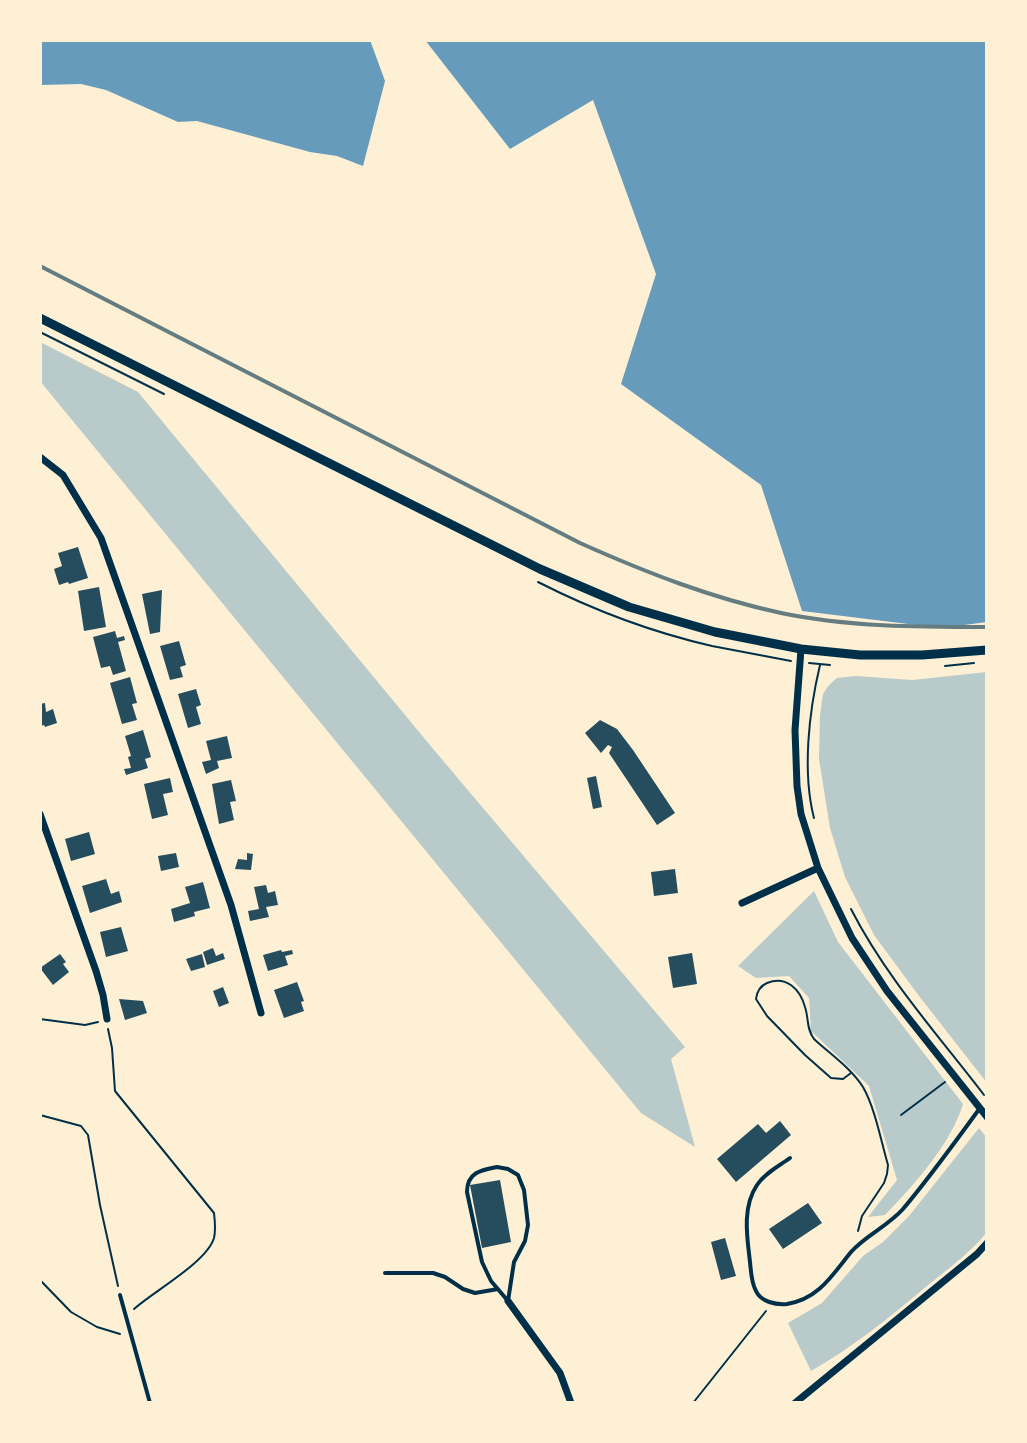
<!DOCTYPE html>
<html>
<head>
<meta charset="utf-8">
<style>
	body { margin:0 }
	#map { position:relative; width:1027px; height:1443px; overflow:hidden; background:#fdf0d5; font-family:Inter,sans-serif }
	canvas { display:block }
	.frame { position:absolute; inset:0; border:42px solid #fdf0d5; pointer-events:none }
</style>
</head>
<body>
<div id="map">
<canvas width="1027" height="1443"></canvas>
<div class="frame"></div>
</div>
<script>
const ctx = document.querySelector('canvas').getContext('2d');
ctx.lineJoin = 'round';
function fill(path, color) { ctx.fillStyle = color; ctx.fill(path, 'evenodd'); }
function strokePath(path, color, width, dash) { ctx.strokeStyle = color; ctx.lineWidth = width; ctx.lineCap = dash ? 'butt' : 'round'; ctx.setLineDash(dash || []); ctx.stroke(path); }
fill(new Path2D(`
	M 40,342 L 138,392 L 434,750 L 685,1047 L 671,1059 L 695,1147 L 641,1113 L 40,381 Z
	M 987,672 L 987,1083 L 919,996 L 874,935 L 845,877 L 830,828 L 819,759 L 820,715 L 823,694 L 829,685 L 837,678 L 856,676 L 912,680 Z
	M 814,891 L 838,942 L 963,1104 C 951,1144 914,1185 885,1215 L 868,1217 L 897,1180 L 869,1086 L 811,1031 L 809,998 L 789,976 L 756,978 L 738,966 Z
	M 979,1128 L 987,1138 L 987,1232 C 970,1253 948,1269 927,1286 C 890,1317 853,1347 811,1371 L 788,1323 L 822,1303 L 863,1256 L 883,1242 L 909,1216 Z`), '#b9caca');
fill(new Path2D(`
	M 40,40 L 370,40 L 385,81 L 363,166 L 337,156 L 310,152 L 197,121 L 178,122 L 106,90 L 81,84 L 40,85 Z
	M 425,40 L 987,40 L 987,622 L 941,628 L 802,611 L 761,485 L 621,384 L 656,274 L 593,100 L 510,149 Z`), '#669bbc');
fill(new Path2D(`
	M 78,547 L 88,578 L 69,584 L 68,582 L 59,585 L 54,569 L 62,566 L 58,553 Z
	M 99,587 L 106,627 L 84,631 L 78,591 Z
	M 162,590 L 160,632 L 150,634 L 142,594 Z
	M 115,631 L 117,638 L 124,636 L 125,640 L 118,642 L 126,671 L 113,675 L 110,666 L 101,668 L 93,637 Z
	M 179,641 L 186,665 L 180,667 L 183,677 L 170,680 L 160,646 Z
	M 130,677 L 137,703 L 132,704 L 137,720 L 122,724 L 110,683 Z
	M 196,689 L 201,705 L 196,707 L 201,724 L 188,728 L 178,694 Z
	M 45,703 L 46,712 L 53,709 L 57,723 L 45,727 L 44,725 L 40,726 L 40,704 Z
	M 600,720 L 617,729 L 633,750 L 675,813 L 657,825 L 609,753 L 612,747 L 608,745 L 601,753 L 585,733 Z
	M 143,730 L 151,757 L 145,759 L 148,768 L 126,775 L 124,769 L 131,768 L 128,757 L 131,756 L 125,736 Z
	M 227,736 L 232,758 L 217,761 L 219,768 L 206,774 L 202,762 L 211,760 L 206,741 Z
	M 596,776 L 602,807 L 593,809 L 587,778 Z
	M 170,778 L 173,792 L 163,794 L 168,815 L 152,819 L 144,784 Z
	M 231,780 L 236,801 L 230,802 L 234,820 L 219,824 L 212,784 Z
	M 89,832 L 95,854 L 71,861 L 65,839 Z
	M 176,853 L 179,867 L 161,871 L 158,856 Z
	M 247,853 L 253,854 L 251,870 L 235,869 L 238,859 L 247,860 Z
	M 675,869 L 678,893 L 654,896 L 651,872 Z
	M 106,879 L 111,894 L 119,891 L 122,902 L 90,913 L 82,886 Z
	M 203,882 L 210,908 L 194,912 L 195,916 L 174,922 L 171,909 L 190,903 L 185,887 Z
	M 266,885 L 268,893 L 275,891 L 278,905 L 266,907 L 269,917 L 250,921 L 248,911 L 259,909 L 254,887 Z
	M 121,927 L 128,951 L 106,957 L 100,932 Z
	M 213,948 L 216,956 L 223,953 L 225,959 L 207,965 L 203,952 Z
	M 281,950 L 282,952 L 292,950 L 293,954 L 285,956 L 288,965 L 268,971 L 263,955 Z
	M 692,953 L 697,984 L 673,988 L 668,957 Z
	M 60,954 L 66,962 L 63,964 L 69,972 L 53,985 L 40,968 Z
	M 202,954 L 205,967 L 191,971 L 186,959 Z
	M 297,982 L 304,1001 L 301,1002 L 304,1011 L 284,1018 L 274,990 Z
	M 223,987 L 229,1003 L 219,1007 L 213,991 Z
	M 119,999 L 143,1001 L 147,1013 L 125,1020 Z
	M 780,1121 L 791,1135 L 736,1182 L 717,1159 L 758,1124 L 766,1133 Z
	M 500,1180 L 511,1242 L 482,1248 L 470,1185 Z
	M 808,1203 L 822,1223 L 783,1249 L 769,1229 Z
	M 725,1238 L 736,1276 L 721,1280 L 711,1242 Z`), '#264d5e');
strokePath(new Path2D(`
	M 40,332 L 164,394
	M 538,582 C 593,610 651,632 712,646 C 738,651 764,656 791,661
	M 809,663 L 830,665
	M 945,666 L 974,663
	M 814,818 C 802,772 809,711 820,665
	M 851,909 C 885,976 938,1035 984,1095
	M 40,1019 L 85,1025 L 98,1022
	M 108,1029 L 112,1048 L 115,1091 L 214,1213 C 215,1222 216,1230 214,1238 C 207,1262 154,1291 134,1309
	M 851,1073 L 843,1079 L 831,1078 L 805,1055 L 767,1016 L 756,999 C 757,991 760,986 767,983 C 786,975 800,989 805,1007 C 809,1019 806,1028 814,1039 C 830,1054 851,1068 863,1087 C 875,1108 881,1141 888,1165 L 887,1174 L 884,1183 L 862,1216 L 858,1231
	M 40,1115 L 81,1126 L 88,1135 L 100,1205 L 118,1286
	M 901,1115 L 945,1082
	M 40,1280 L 71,1312 L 97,1327 L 120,1334
	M 693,1403 L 766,1311`), '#003049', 2);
strokePath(new Path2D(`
	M 790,1158 C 779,1166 765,1173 757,1185 C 742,1207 747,1237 750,1262 C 751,1271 751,1282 756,1291 C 761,1302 776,1305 787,1304 C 819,1299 833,1274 851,1252 C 865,1236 888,1226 903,1209 C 930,1177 955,1142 980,1108
	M 497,1167 L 508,1169 L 518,1175 L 524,1190 L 528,1225 L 525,1241 L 514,1262 L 508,1301 L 491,1281 L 482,1262 L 467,1192 C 467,1173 480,1170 497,1167 Z
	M 385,1273 L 433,1273 L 445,1277 L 463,1289 L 475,1293 L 498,1289
	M 120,1295 L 150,1403`), '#003049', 4);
strokePath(new Path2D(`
	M 40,457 L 63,475 L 101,538 L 231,905 L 261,1013
	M 801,649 L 795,730 L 797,786 L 801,814 L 818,868 L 852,938 L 887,991 L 987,1117
	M 40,814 L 96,971 L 103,995 L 107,1019
	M 742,903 L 818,868
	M 508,1301 L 560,1373 L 571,1403
	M 795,1403 L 977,1254 L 987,1243`), '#003049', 7);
strokePath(new Path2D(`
	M 40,318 L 540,569 L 629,607 L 715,632 L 801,649 L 860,655 L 922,655 L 987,650`), '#003049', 9);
strokePath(new Path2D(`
	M 40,266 L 580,543 C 645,572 711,598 781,613 C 848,627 918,627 987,627`), '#657d81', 4);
</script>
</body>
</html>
